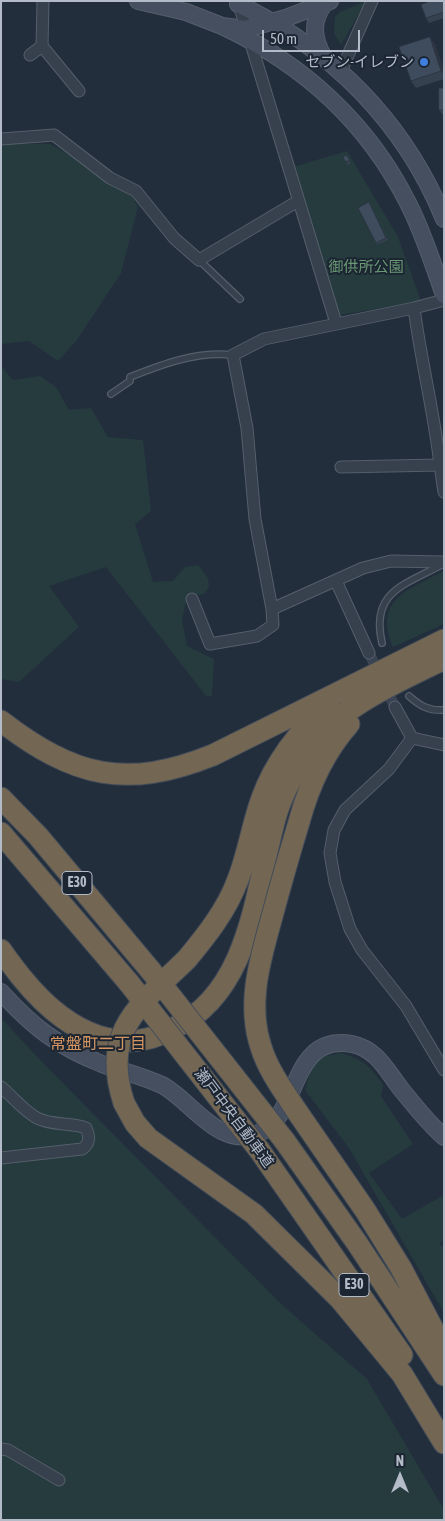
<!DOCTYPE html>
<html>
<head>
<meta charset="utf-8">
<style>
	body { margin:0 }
	#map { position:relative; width:445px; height:1521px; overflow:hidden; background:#232e3d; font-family:"Asap Condensed",sans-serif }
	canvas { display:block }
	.frame { position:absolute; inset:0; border:2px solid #b3bbc9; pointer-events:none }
	.north { position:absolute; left:375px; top:1451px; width:50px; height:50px; -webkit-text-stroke:4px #1c2532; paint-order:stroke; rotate:0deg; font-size:14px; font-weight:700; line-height:20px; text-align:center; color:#b3bbc9 }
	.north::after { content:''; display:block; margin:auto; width:18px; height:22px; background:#b3bbc9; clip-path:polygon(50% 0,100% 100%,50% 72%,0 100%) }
	.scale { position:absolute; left:262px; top:30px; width:98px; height:22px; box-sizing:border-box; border:2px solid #b3bbc9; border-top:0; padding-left:6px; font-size:15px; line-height:18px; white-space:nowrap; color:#b3bbc9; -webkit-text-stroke:4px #1c2532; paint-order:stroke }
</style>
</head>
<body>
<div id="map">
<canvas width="445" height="1521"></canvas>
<div class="frame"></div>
<div class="north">N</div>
<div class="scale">50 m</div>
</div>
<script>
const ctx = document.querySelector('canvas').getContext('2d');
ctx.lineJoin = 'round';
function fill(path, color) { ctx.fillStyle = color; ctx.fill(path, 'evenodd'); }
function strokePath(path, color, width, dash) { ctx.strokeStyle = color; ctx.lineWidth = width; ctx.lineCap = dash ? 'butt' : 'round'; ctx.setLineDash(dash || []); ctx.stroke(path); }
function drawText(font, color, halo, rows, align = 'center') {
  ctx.font = font + ' "Asap Condensed","Noto Sans JP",sans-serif'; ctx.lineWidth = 4; ctx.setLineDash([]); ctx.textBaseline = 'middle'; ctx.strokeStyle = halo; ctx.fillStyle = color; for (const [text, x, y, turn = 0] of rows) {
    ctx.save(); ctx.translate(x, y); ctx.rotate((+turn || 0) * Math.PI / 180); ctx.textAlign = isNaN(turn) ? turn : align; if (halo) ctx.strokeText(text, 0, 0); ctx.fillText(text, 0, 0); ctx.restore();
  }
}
fill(new Path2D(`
	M 366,1 L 341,45 L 334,33 L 335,17 L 340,12 Z
	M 1,144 L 50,144 L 127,186 L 138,207 L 121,273 L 77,340 L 58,361 L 29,341 L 1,344 Z
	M 347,151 L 398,237 L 421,301 L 340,315 L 293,167 Z
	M 1,366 L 13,380 L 40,376 L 56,387 L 69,410 L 91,408 L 108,437 L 143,440 L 151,511 L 135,524 L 153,582 L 173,581 L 185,567 L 198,565 L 208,578 L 209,587 L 204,594 L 187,597 L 182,620 L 187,646 L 214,659 L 212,696 L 206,696 L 106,567 L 49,586 L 79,627 L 19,682 L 1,679 Z
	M 444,571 L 444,624 L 393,647 C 373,599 408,590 444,571 Z
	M 1,1018 L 45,1065 L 281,1304 L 367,1379 L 444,1510 L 444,1520 L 1,1520 Z
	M 341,1053 C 364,1060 370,1066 383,1085 L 381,1096 L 413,1144 L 369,1173 L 402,1219 L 444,1195 L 444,1240 L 439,1243 L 444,1248 L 444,1313 L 349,1148 L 305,1090 L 310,1072 L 320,1057 Z`), '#253b3e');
strokePath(new Path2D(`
	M 369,653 L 395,707`), '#394352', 11, [11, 5.5]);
const lane = new Path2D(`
	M 199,260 L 240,299
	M 111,394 L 130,381 L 130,377 C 163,364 197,351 233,355
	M 382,643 C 370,591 405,585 443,564
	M 409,696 C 420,706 429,711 444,710`);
const street = new Path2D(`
	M 238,1 L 336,323
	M 42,46 L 79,91
	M 30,55 L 42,46 L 43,1
	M 341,71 L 372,1
	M 1,139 L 54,135 L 110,178 L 136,191 L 174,238 L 199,260 L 298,201
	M 414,308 L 444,300
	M 341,467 L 440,465 L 444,492
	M 336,581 L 369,653
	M 192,599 L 210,644 L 257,636 L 273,625 L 272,609 L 255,519 L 247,428 L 233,355 L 264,339 L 414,308 C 421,361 434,412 440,465 L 444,464
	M 272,609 L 363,568 L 391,561 L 444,562
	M 395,707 L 412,738 L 444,745
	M 412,738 L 389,769 L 345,810 L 334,830 L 330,853 L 335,882 L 350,929 L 362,950 L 406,1006 L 444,1070
	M 1,1087 C 12,1096 24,1111 37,1118 C 52,1126 71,1122 86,1128 C 90,1136 90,1144 82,1149 L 1,1158
	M 1,1449 L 8,1450 L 59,1480`);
const secondary = new Path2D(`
	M 138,1 L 186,12 L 222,26 L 245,29 L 286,18 L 330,1
	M 238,4 C 331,48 405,123 444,219
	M 222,26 C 303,64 368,123 408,203 C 423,232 433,264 444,295
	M 323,56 C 313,37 311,21 325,3
	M 1,992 C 33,1027 57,1046 102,1064 C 121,1071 143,1076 162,1085 C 192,1101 219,1150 259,1133 C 301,1115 289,1033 352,1044 C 377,1049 387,1071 401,1089 C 414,1105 428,1123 444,1137`);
const highway = new Path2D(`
	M 1,721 C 74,777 126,790 213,755 L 444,640
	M 1,798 L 38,836 L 151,971
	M 299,822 C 309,785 324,752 349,724
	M 1,833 L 129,983
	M 1,950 C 30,992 70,1038 124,1041 C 143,1042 158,1037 174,1028 C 251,991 255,891 275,819 C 281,795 295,771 308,751 C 335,708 400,681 444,659
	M 187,959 C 206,936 226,911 237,882 C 248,855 252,825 262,798 C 276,760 299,731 329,705
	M 124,1103 L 135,1123 L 148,1138 L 254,1214 L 340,1299 L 402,1374 L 444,1443
	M 296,1110 L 365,1210 L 401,1268 L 444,1350
	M 284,1140 L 357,1243 L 444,1375
	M 260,1151 L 402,1355`);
strokePath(lane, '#555e6b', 8);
strokePath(street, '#555e6b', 13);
strokePath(secondary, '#555e6b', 18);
strokePath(highway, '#424b58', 23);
strokePath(lane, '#37404d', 5.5);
strokePath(street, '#37404d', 11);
strokePath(secondary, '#454f60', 16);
strokePath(highway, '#736754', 21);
const highwayBridge = new Path2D(`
	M 151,971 L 284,1140
	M 129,983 L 260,1151
	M 124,1103 C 100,1031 140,1005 187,959
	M 296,1110 C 283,1090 268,1070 261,1047 C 246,1002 261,957 273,913 C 281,883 290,852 299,822`);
strokePath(highwayBridge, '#424b58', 23, []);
strokePath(highwayBridge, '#736754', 21);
fill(new Path2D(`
	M 444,1 L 444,18 L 429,23 L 426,18 Z
	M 435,44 L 444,70 L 444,79 L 416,88 L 411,81 Z
	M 444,88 L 444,116 L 439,110 Z
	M 346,155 L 351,163 L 348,165 L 343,158 Z
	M 370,205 L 388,240 L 377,245 L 376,243 Z`), '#364150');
fill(new Path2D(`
	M 430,37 L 435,44 L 444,70 L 444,74 L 441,71 Z`), '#2c3541');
const building = new Path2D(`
	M 430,1 L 444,1 L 444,12 L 426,18 L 421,5 Z
	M 430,37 L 441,71 L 411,81 L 399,47 Z
	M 439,88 L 444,88 L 444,110 L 439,110 Z
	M 346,155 L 350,160 L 346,162 L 343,158 Z
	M 369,202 L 386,238 L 376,243 L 358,208 Z`);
fill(building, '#3f4c5d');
strokePath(building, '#2c3541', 1);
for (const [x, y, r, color] of [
	[424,62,5,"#3f7fe0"]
]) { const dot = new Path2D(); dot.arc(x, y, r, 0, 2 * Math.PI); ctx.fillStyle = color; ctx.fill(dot); strokePath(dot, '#1c2532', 2); }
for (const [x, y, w] of [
	[77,883,30],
	[354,1285,30]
]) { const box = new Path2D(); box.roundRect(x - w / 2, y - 11.5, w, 23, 4); ctx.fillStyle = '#1c2532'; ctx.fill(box); strokePath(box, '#b3bbc9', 1); }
drawText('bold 14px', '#b3bbc9', null, [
	["E30",77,883],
	["E30",354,1285]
]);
drawText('15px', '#b3bbc9', '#1c2532', [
	["セブン-イレブン",414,62]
], 'right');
drawText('15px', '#6a9a75', '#1c2532', [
	["御供所公園",366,267]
]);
drawText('15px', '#b3bbc9', '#1c2532', [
	["瀬戸中央自動車道",234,1118,53]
]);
drawText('16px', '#d59561', '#1c2532', [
	["常盤町二丁目",98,1044]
]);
</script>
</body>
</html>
